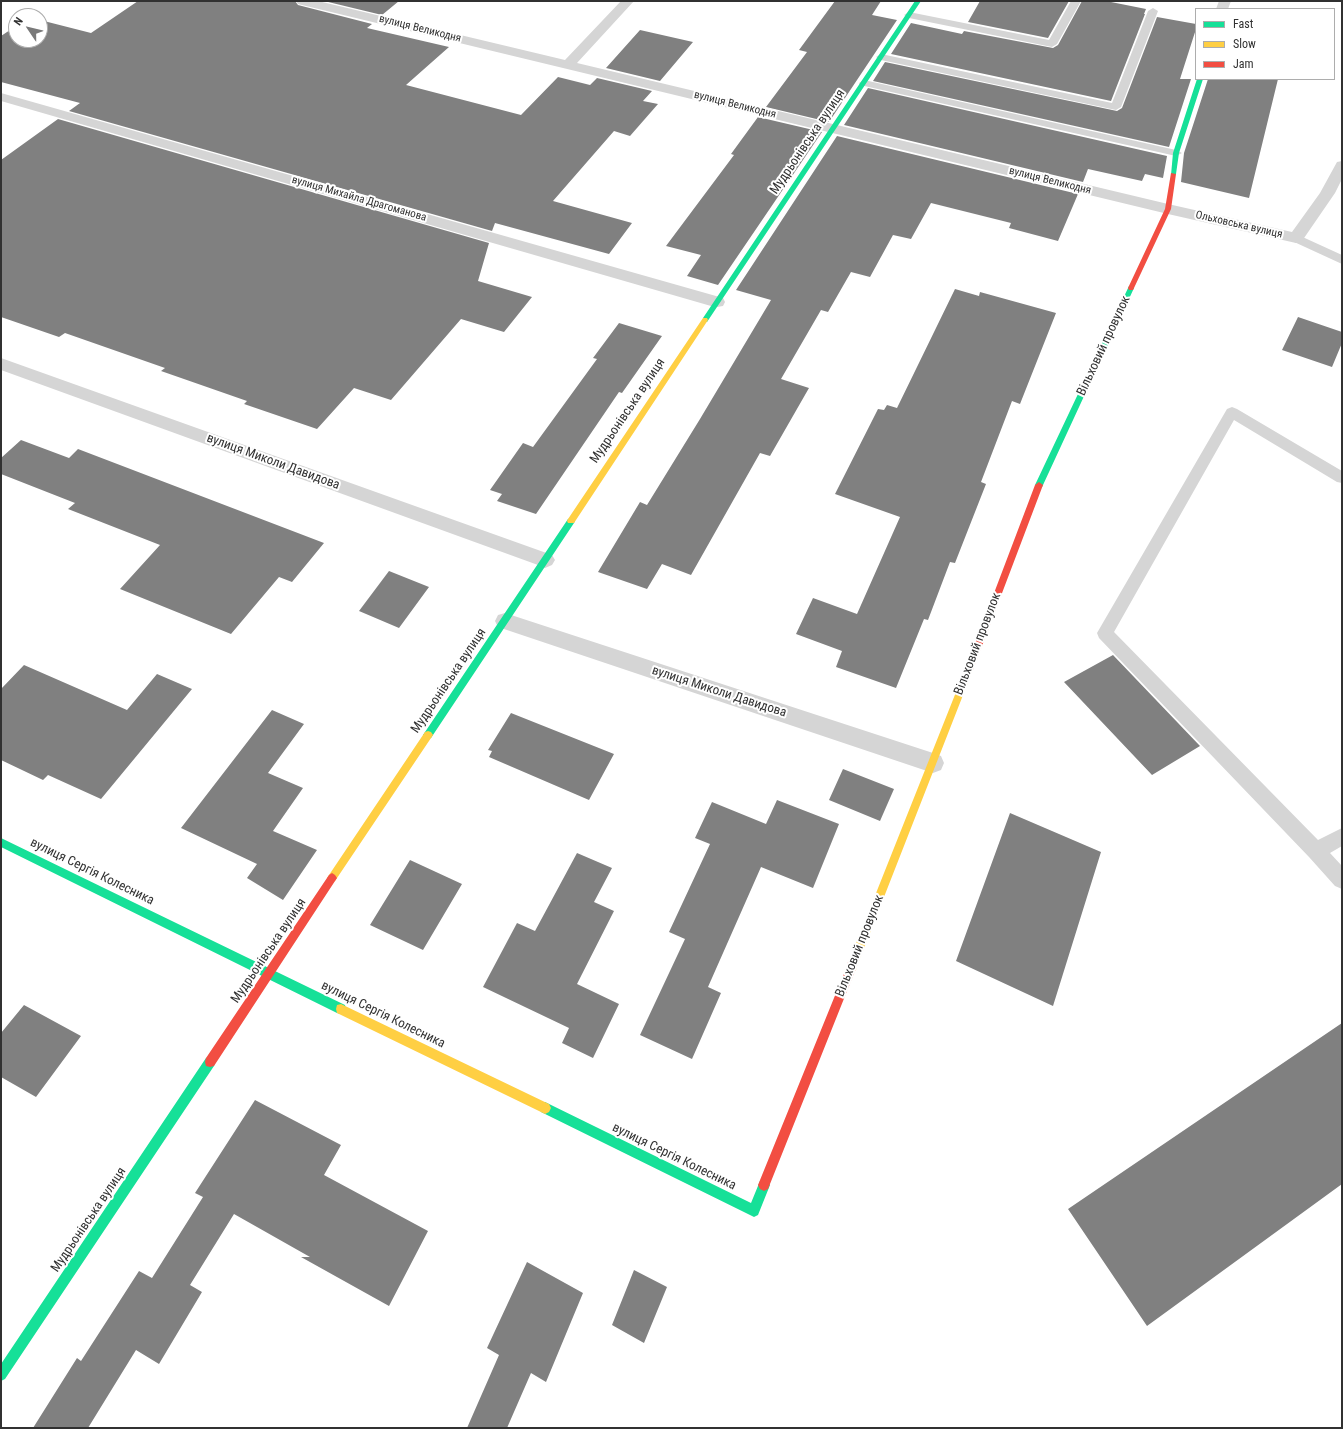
<!DOCTYPE html>
<html>
<head>
<meta charset="utf-8">
<style>
	body { margin:0 }
	#map { position:relative; width:1343px; height:1429px; overflow:hidden; background:#fff; font-family:"Roboto Condensed",sans-serif }
	canvas { display:block }
	.frame { position:absolute; inset:0; border:2px solid #313131; pointer-events:none }
	.legend { position:absolute; left:1195px; top:8px; width:140px; height:72px; box-sizing:border-box; background:#fff; border:1px solid #adadad; margin:0; padding:5px 7px; list-style:none; font-size:12px; color:#313131 }
	.legend li { display:flex; align-items:center; gap:8px; height:20px }
	.legend b { width:20px; border:1px solid #adadad }
	.north { position:absolute; left:8px; top:8px; width:40px; height:40px; box-sizing:border-box; background:#fff; border:1px solid #adadad; border-radius:50%; rotate:305deg; font-size:11px; font-weight:700; line-height:16px; text-align:center; color:#313131 }
	.north::after { content:''; display:block; margin:auto; width:14px; height:18px; background:#797979; clip-path:polygon(50% 0,100% 100%,50% 72%,0 100%) }
</style>
</head>
<body>
<div id="map">
<canvas width="1343" height="1429"></canvas>
<div class="frame"></div>
<ul class="legend">
<li><b style="height:5px;background:#16e098"></b>Fast</li>
<li><b style="height:5px;background:#ffcf43"></b>Slow</li>
<li><b style="height:5px;background:#f24e42"></b>Jam</li>
</ul>
<div class="north">N</div>
</div>
<script>
const ctx = document.querySelector('canvas').getContext('2d');
ctx.lineJoin = 'round';
function fill(path, color) { ctx.fillStyle = color; ctx.fill(path, 'evenodd'); }
function drawText(font, color, halo, rows, align = 'center') {
  ctx.font = font + ' "Roboto Condensed",sans-serif'; ctx.lineWidth = 4; ctx.setLineDash([]); ctx.textBaseline = 'middle'; ctx.strokeStyle = halo; ctx.fillStyle = color; for (const [text, x, y, turn = 0] of rows) {
    ctx.save(); ctx.translate(x, y); ctx.rotate((+turn || 0) * Math.PI / 180); ctx.textAlign = isNaN(turn) ? turn : align; if (halo) ctx.strokeText(text, 0, 0); ctx.fillText(text, 0, 0); ctx.restore();
  }
}
fill(new Path2D(`
	M 138,1 L 295,1 L 298,5 L 372,24 L 367,28 L 449,47 L 406,85 L 521,115 L 558,77 L 590,85 L 597,78 L 652,91 L 643,101 L 658,104 L 630,136 L 614,131 L 553,201 L 632,223 L 609,254 L 495,223 L 492,231 L 69,111 L 80,103 L 1,82 L 1,36 L 16,26 L 16,40 L 40,40 L 40,20 L 91,33 Z
	M 324,1 L 399,1 L 382,15 Z
	M 835,1 L 881,1 L 872,15 L 897,20 L 829,122 L 766,107 L 807,52 L 799,50 Z
	M 980,1 L 1069,1 L 1048,38 L 968,22 Z
	M 1082,1 L 1106,1 L 1146,9 L 1144,14 L 1145,14 L 1111,101 L 891,54 L 911,23 L 962,34 L 964,31 L 1053,48 L 1058,45 Z
	M 1157,17 L 1196,24 L 1196,29 L 1180,79 L 1191,79 L 1169,147 L 873,81 L 885,62 L 1117,111 L 1122,108 Z
	M 640,30 L 693,42 L 660,81 L 606,68 Z
	M 1208,79 L 1278,79 L 1249,198 L 1181,182 L 1184,153 Z
	M 868,88 L 1167,156 L 1163,178 L 1145,174 L 1142,181 L 1088,169 L 1083,182 L 844,125 Z
	M 758,117 L 822,132 L 718,285 L 687,276 L 701,255 L 666,246 L 734,155 L 731,154 Z
	M 58,119 L 489,243 L 478,281 L 532,297 L 504,332 L 461,319 L 391,400 L 354,388 L 317,429 L 244,404 L 247,401 L 161,371 L 165,368 L 65,333 L 59,337 L 1,317 L 1,160 Z
	M 837,136 L 1078,194 L 1058,241 L 1009,228 L 1011,223 L 931,203 L 911,239 L 893,235 L 870,277 L 851,272 L 828,312 L 821,310 L 781,379 L 809,388 L 770,456 L 760,453 L 691,575 L 662,564 L 647,589 L 598,572 L 640,502 L 647,505 L 700,419 L 771,300 L 736,290 Z
	M 955,289 L 979,296 L 980,292 L 1056,313 L 1020,404 L 1012,401 L 981,482 L 986,484 L 955,563 L 950,562 L 928,620 L 924,619 L 896,688 L 836,667 L 842,651 L 796,634 L 813,598 L 857,614 L 900,517 L 835,494 L 878,409 L 884,410 L 887,405 L 897,408 Z
	M 1298,317 L 1342,332 L 1342,343 L 1332,367 L 1282,350 Z
	M 619,323 L 662,336 L 622,393 L 619,392 L 536,514 L 497,501 L 502,494 L 490,490 L 523,443 L 533,447 L 597,359 L 593,358 Z
	M 21,440 L 69,458 L 78,449 L 324,543 L 292,582 L 279,577 L 231,634 L 120,589 L 160,545 L 68,509 L 75,503 L 1,474 L 1,458 Z
	M 389,571 L 429,587 L 399,628 L 359,611 Z
	M 1113,655 L 1200,746 L 1152,775 L 1064,682 Z
	M 24,665 L 127,710 L 157,674 L 192,689 L 101,799 L 48,775 L 43,780 L 1,760 L 1,689 Z
	M 272,710 L 304,724 L 268,773 L 303,788 L 273,831 L 317,850 L 283,900 L 247,878 L 257,864 L 181,828 Z
	M 511,713 L 614,754 L 589,800 L 489,757 L 492,751 L 488,750 Z
	M 843,769 L 894,789 L 880,821 L 829,800 Z
	M 777,800 L 839,824 L 813,888 L 761,867 L 708,987 L 721,993 L 692,1059 L 640,1035 L 685,939 L 669,932 L 710,844 L 695,838 L 712,802 L 766,824 Z
	M 1010,813 L 1101,852 L 1053,1006 L 956,961 Z
	M 577,853 L 612,868 L 594,902 L 614,911 L 577,984 L 619,1004 L 593,1058 L 562,1043 L 569,1028 L 483,987 L 517,923 L 535,931 Z
	M 410,860 L 462,884 L 423,950 L 370,925 Z
	M 24,1005 L 81,1036 L 36,1097 L 1,1077 L 1,1033 Z
	M 1342,1023 L 1342,1184 L 1147,1326 L 1068,1209 Z
	M 255,1100 L 341,1145 L 324,1175 L 428,1231 L 389,1306 L 301,1257 L 310,1257 L 234,1214 L 190,1285 L 202,1292 L 159,1364 L 136,1350 L 88,1428 L 33,1428 L 77,1358 L 81,1361 L 139,1271 L 152,1278 L 203,1197 L 195,1193 Z
	M 527,1262 L 583,1293 L 546,1382 L 531,1373 L 507,1428 L 467,1428 L 499,1355 L 487,1348 Z
	M 634,1270 L 667,1287 L 644,1343 L 612,1325 Z`), '#808080');
fill(new Path2D(`
	M 1071,1 L 1081,1 L 1057,44 L 1052,47 L 909,18 L 904,15 L 909,12 L 1049,40 Z
	M 1153,8 L 1158,11 L 1121,107 L 1116,110 L 881,60 L 876,57 L 881,54 L 1112,103 L 1148,11 Z
	M 864,80 L 1176,150 L 1182,153 L 1176,156 L 860,85 L 859,83 Z
	M 1296,234 L 1342,255 L 1342,264 L 1292,241 L 1290,238 L 1292,235 Z
	M 1232,407 L 1237,409 L 1342,471 L 1342,483 L 1337,482 L 1234,420 L 1114,632 L 1318,840 L 1342,828 L 1342,846 L 1330,853 L 1342,866 L 1342,889 L 1335,886 L 1309,857 L 1099,638 L 1097,633 L 1227,409 Z`), '#d5d5d5');
fill(new Path2D(`
	M 296,1 L 318,1 L 565,60 L 621,1 L 634,1 L 577,63 L 1168,204 L 1292,232 L 1320,193 L 1337,162 L 1342,161 L 1342,179 L 1335,193 L 1302,241 L 1296,243 L 1168,214 L 302,5 L 298,4 Z
	M 1219,1 L 1231,1 L 1228,9 L 1216,9 Z
	M 1,93 L 723,298 L 725,302 L 723,306 L 717,307 L 711,306 L 1,101 Z
	M 1,358 L 552,555 L 555,560 L 552,565 L 545,568 L 538,565 L 1,370 Z
	M 505,613 L 933,753 L 941,756 L 944,763 L 941,770 L 933,773 L 498,627 L 495,621 L 498,615 Z`), '#d5d5d5');
fill(new Path2D(`
	M 915,1 L 921,1 L 707,322 L 703,322 L 703,318 Z
	M 1197,79 L 1203,79 L 1179,153 L 1176,174 L 1171,175 L 1173,153 Z
	M 1129,286 L 1133,286 L 1134,288 L 1043,485 L 1042,487 L 1036,487 L 1035,485 Z
	M 571,518 L 574,519 L 575,521 L 574,523 L 431,738 L 428,739 L 425,738 L 423,735 L 425,732 L 568,519 Z
	M 1,838 L 345,1005 L 346,1009 L 345,1013 L 341,1014 L 337,1013 L 1,847 Z
	M 210,1057 L 214,1058 L 215,1062 L 214,1066 L 5,1379 L 1,1381 L 1,1364 L 206,1058 Z
	M 545,1102 L 751,1203 L 760,1181 L 764,1179 L 768,1181 L 770,1185 L 758,1215 L 754,1217 L 750,1215 L 541,1112 L 539,1108 L 541,1104 Z`), '#16e098');
fill(new Path2D(`
	M 703,318 L 707,318 L 708,320 L 574,523 L 568,523 L 567,521 L 568,519 Z
	M 970,663 L 973,664 L 974,667 L 857,966 L 856,970 L 852,971 L 848,970 L 847,966 L 966,667 L 967,664 Z
	M 428,731 L 431,732 L 433,735 L 431,738 L 335,881 L 332,883 L 329,881 L 327,878 L 329,875 L 425,732 Z
	M 341,1004 L 549,1104 L 551,1108 L 549,1112 L 545,1114 L 541,1112 L 337,1013 L 336,1009 L 337,1005 Z`), '#ffcf43');
fill(new Path2D(`
	M 1171,173 L 1176,174 L 1171,209 L 1134,288 L 1133,290 L 1129,290 L 1128,288 L 1165,209 Z
	M 1039,482 L 1043,485 L 974,667 L 973,670 L 967,670 L 966,667 L 1035,485 Z
	M 332,873 L 335,875 L 337,878 L 335,881 L 214,1066 L 210,1067 L 206,1066 L 205,1062 L 206,1058 L 329,875 Z
	M 852,961 L 856,962 L 857,966 L 768,1189 L 764,1191 L 760,1189 L 758,1185 L 847,966 L 848,962 Z`), '#f24e42');
drawText('11px', '#313131', '#fff', [
	["вулиця Великодня",420,29,14],
	["вулиця Великодня",735,105,14],
	["вулиця Великодня",1050,181,14],
	["вулиця Михайла Драгоманова",359,199,16],
	["Ольховська вулиця",1239,225,13]
]);
drawText('13px', '#313131', '#fff', [
	["Мудрьонівська вулиця",808,142,-56],
	["Вільховий провулок",1104,346,-65],
	["Мудрьонівська вулиця",628,411,-56],
	["вулиця Миколи Давидова",273,462,20],
	["Вільховий провулок",978,644,-69],
	["Мудрьонівська вулиця",449,681,-56],
	["вулиця Миколи Давидова",719,692,18],
	["вулиця Сергія Колесника",92,872,26],
	["Вільховий провулок",860,946,-68],
	["Мудрьонівська вулиця",269,951,-56],
	["вулиця Сергія Колесника",383,1015,26],
	["вулиця Сергія Колесника",674,1157,26],
	["Мудрьонівська вулиця",89,1220,-56]
]);
</script>
</body>
</html>
